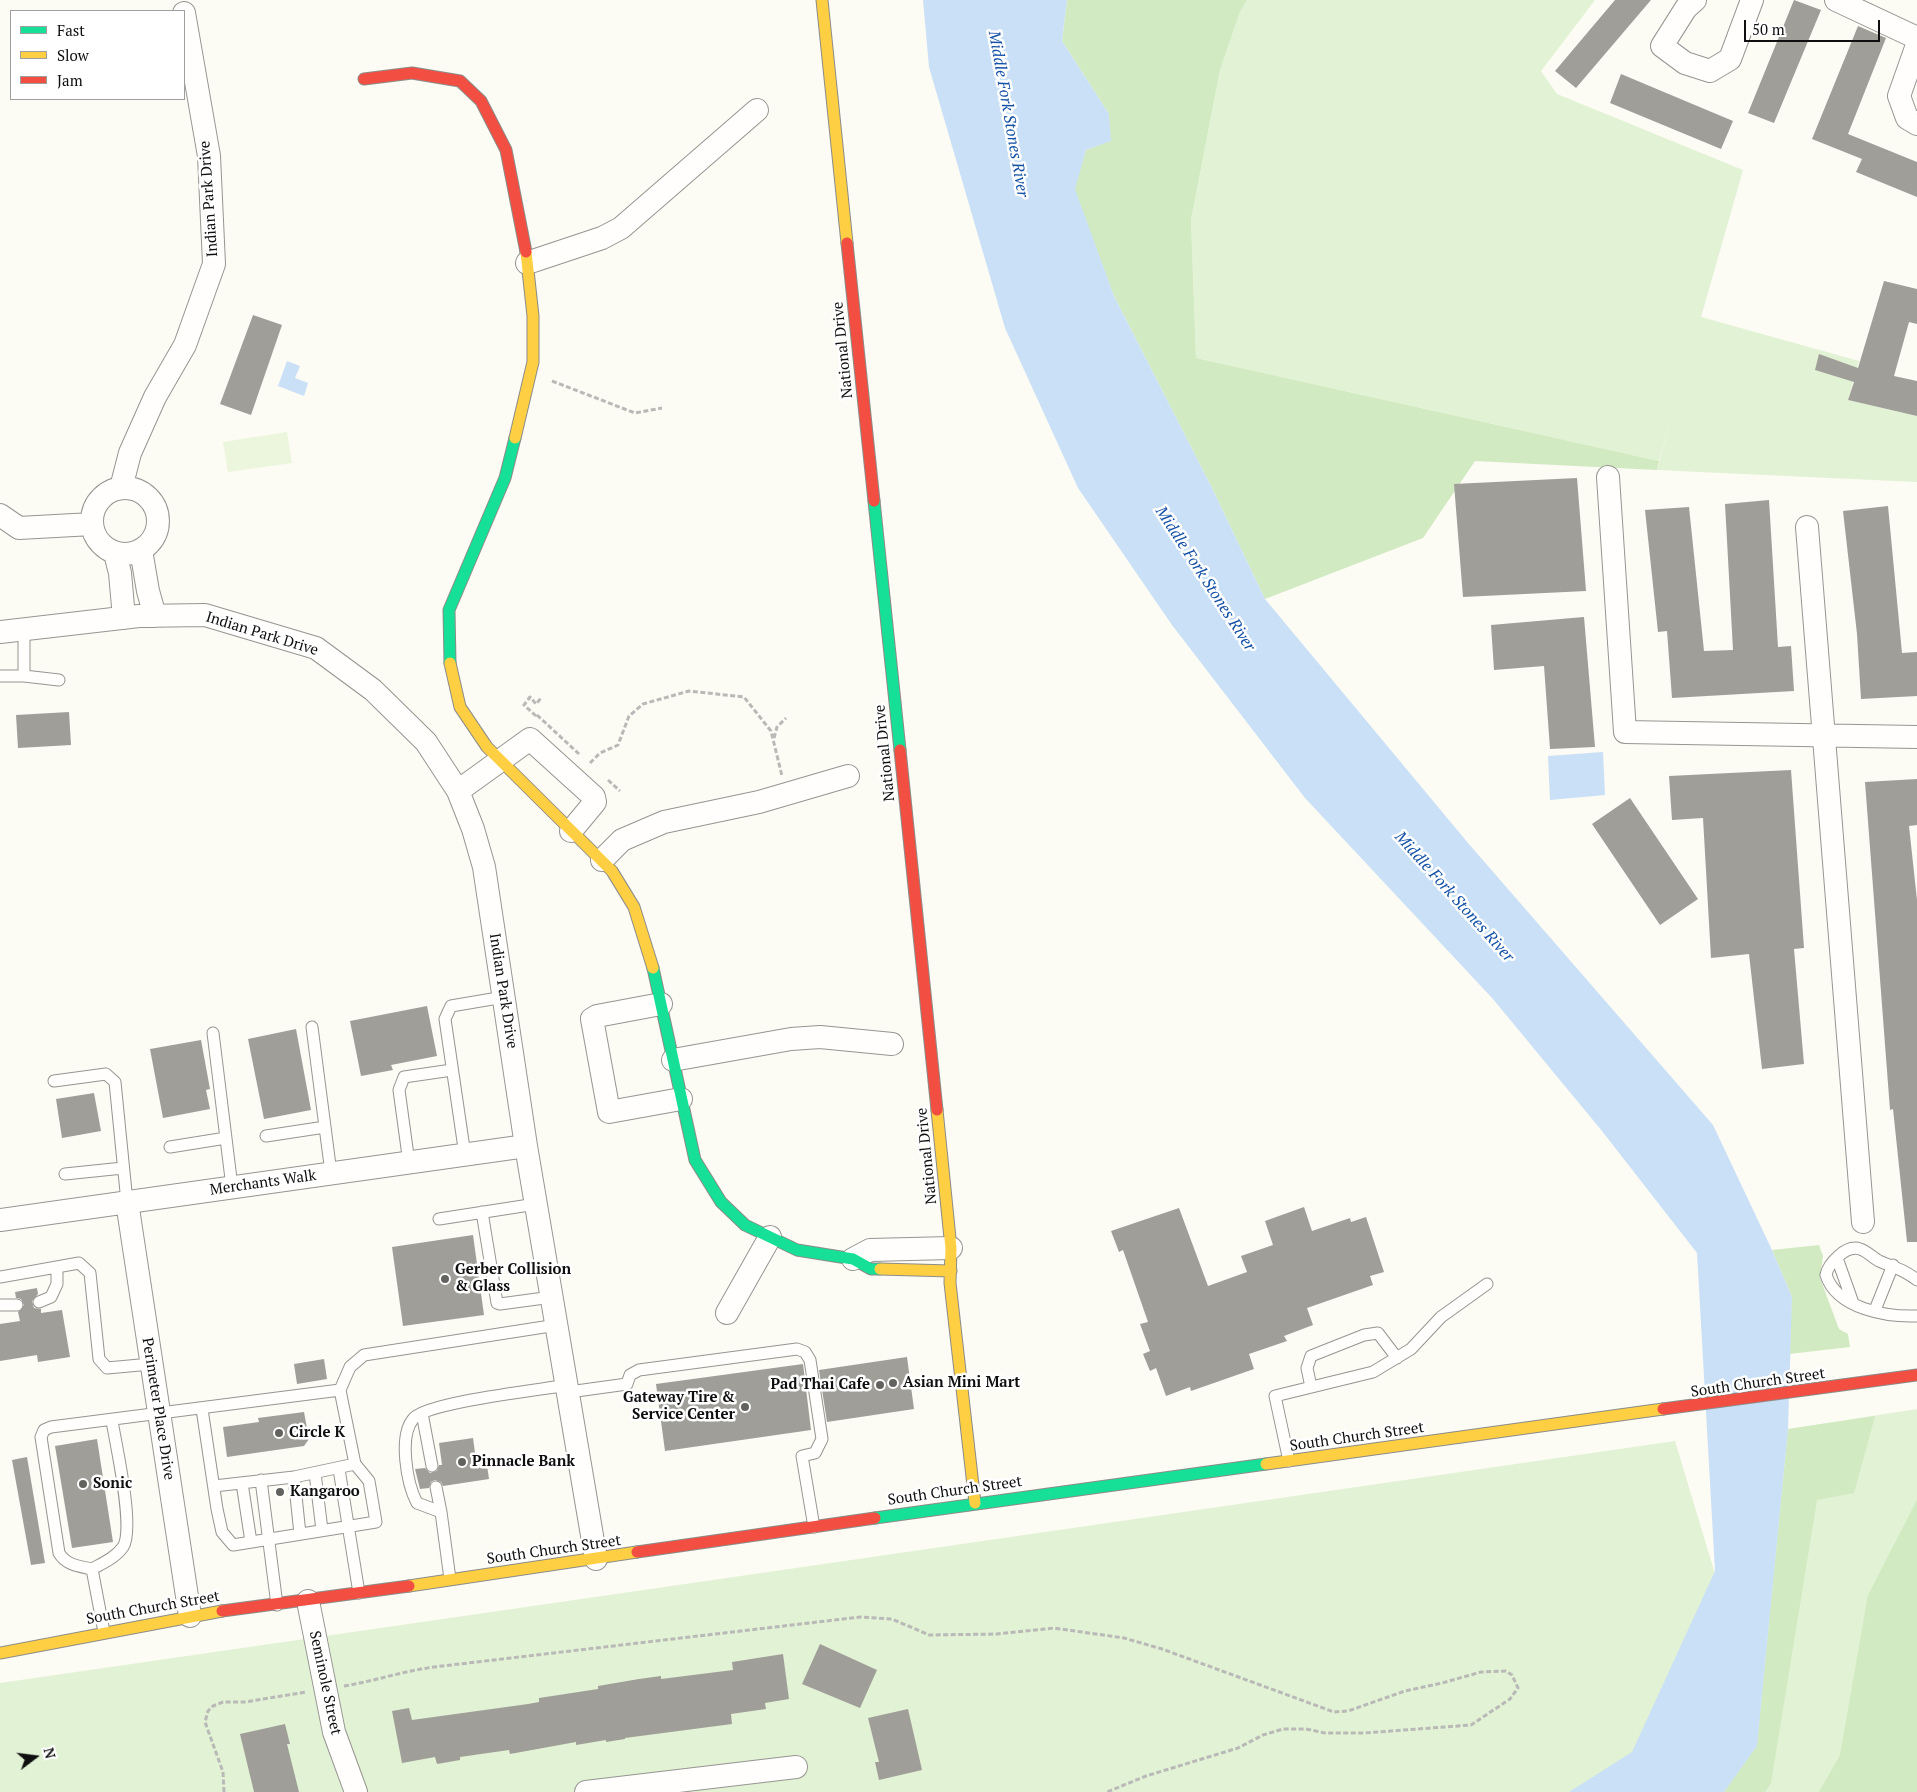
<!DOCTYPE html>
<html>
<head>
<meta charset="utf-8">
<style>
	body { margin:0 }
	#map { position:relative; width:1917px; height:1792px; overflow:hidden; background:#fcfbf4; font-family:"PT Serif",serif }
	canvas { display:block }
	.legend { position:absolute; left:10px; top:10px; width:175px; height:90px; box-sizing:border-box; background:#fff; border:1px solid #9f9f9f; margin:0; padding:6px 9px; list-style:none; font-size:15px; color:#0f0f0f }
	.legend li { display:flex; align-items:center; gap:10px; height:25px }
	.legend b { width:25px; border:1px solid #9f9f9f }
	.north { position:absolute; left:10px; top:1732px; width:50px; height:50px; -webkit-text-stroke:4px #fff; paint-order:stroke; rotate:75deg; font-size:14px; font-weight:700; line-height:20px; text-align:center; color:#0f0f0f }
	.north::after { content:''; display:block; margin:auto; width:18px; height:22px; background:#0f0f0f; clip-path:polygon(50% 0,100% 100%,50% 72%,0 100%) }
	.scale { position:absolute; left:1744px; top:20px; width:136px; height:22px; box-sizing:border-box; border:2px solid #0f0f0f; border-top:0; padding-left:6px; font-size:15px; line-height:18px; white-space:nowrap; color:#0f0f0f; -webkit-text-stroke:4px #fff; paint-order:stroke }
</style>
</head>
<body>
<div id="map">
<canvas width="1917" height="1792"></canvas>
<ul class="legend">
<li><b style="height:6px;background:#16e098"></b>Fast</li>
<li><b style="height:6px;background:#ffcf43"></b>Slow</li>
<li><b style="height:6px;background:#f24e42"></b>Jam</li>
</ul>
<div class="north">N</div>
<div class="scale">50 m</div>
</div>
<script>
const ctx = document.querySelector('canvas').getContext('2d');
ctx.lineJoin = 'round';
function fill(path, color) { ctx.fillStyle = color; ctx.fill(path, 'evenodd'); }
function strokePath(path, color, width, dash) { ctx.strokeStyle = color; ctx.lineWidth = width; ctx.lineCap = dash ? 'butt' : 'round'; ctx.setLineDash(dash || []); ctx.stroke(path); }
function drawText(font, color, halo, rows, align = 'center') {
  ctx.font = font + ' "PT Serif",serif'; ctx.lineWidth = 5; ctx.setLineDash([]); ctx.textBaseline = 'middle'; ctx.strokeStyle = halo; ctx.fillStyle = color; for (const [text, x, y, turn = 0] of rows) {
    ctx.save(); ctx.translate(x, y); ctx.rotate((+turn || 0) * Math.PI / 180); ctx.textAlign = isNaN(turn) ? turn : align; if (halo) ctx.strokeText(text, 0, 0); ctx.fillText(text, 0, 0); ctx.restore();
  }
}
fill(new Path2D(`
	M 1247,0 L 1595,0 L 1541,71 L 1557,94 L 1743,170 L 1701,317 L 1859,361 L 1848,400 L 1917,416 L 1917,482 L 1657,470 L 1671,419 L 1659,461 L 1196,358 L 1191,220 L 1220,70 L 1240,12 Z
	M 1917,1409 L 1917,1792 L 0,1792 L 0,1683 L 1675,1441 L 1759,1720 L 1788,1429 Z`), '#e2f2d4');
fill(new Path2D(`
	M 1067,0 L 1247,0 L 1240,12 L 1220,70 L 1191,220 L 1196,358 L 1659,461 L 1657,470 L 1475,461 L 1423,538 L 1265,599 L 1212,488 L 1114,296 L 1074,189 L 1086,150 L 1110,141 L 1109,114 L 1062,41 Z
	M 1819,1245 L 1823,1256 L 1820,1278 L 1839,1329 L 1848,1334 L 1850,1347 L 1789,1354 L 1792,1297 L 1772,1250 Z
	M 1875,1416 L 1854,1493 L 1817,1500 L 1771,1783 L 1765,1792 L 1724,1792 L 1757,1746 L 1788,1429 Z
	M 1917,1500 L 1917,1792 L 1819,1792 L 1840,1755 L 1868,1595 Z`), '#d1eac1');
fill(new Path2D(`
	M 287,432 L 292,463 L 228,472 L 223,442 Z`), '#ecf6dd');
fill(new Path2D(`
	M 923,0 L 1067,0 L 1062,41 L 1109,114 L 1111,141 L 1086,150 L 1075,189 L 1114,296 L 1212,488 L 1265,599 L 1468,843 L 1713,1125 L 1772,1250 L 1792,1297 L 1788,1429 L 1757,1746 L 1724,1792 L 1569,1792 L 1632,1752 L 1715,1571 L 1697,1253 L 1602,1131 L 1493,999 L 1305,798 L 1172,625 L 1078,488 L 1005,328 L 929,67 Z
	M 287,361 L 300,366 L 295,378 L 308,383 L 304,396 L 278,386 Z
	M 1603,752 L 1605,795 L 1550,800 L 1548,756 Z`), '#cae0f7');
fill(new Path2D(`
	M 1615,0 L 1651,0 L 1576,88 L 1555,71 Z
	M 1794,0 L 1821,10 L 1774,123 L 1748,113 Z
	M 1858,26 L 1886,38 L 1848,134 L 1917,162 L 1917,197 L 1856,172 L 1862,159 L 1812,139 Z
	M 1621,74 L 1733,121 L 1721,149 L 1610,103 Z
	M 1884,281 L 1917,289 L 1917,324 L 1909,322 L 1894,376 L 1917,381 L 1917,416 L 1848,400 L 1854,382 L 1815,370 L 1819,354 L 1858,368 Z
	M 253,315 L 282,325 L 251,415 L 220,404 Z
	M 1577,478 L 1586,591 L 1463,597 L 1454,484 Z
	M 1769,500 L 1778,647 L 1791,646 L 1794,691 L 1672,698 L 1667,631 L 1658,632 L 1645,510 L 1689,507 L 1704,651 L 1733,650 L 1725,504 Z
	M 1888,506 L 1902,653 L 1917,652 L 1917,696 L 1861,699 L 1857,634 L 1843,511 Z
	M 1584,617 L 1595,747 L 1550,749 L 1544,666 L 1494,670 L 1491,625 Z
	M 69,712 L 71,745 L 18,748 L 16,715 Z
	M 1791,770 L 1804,948 L 1794,949 L 1804,1064 L 1762,1069 L 1749,954 L 1711,958 L 1703,818 L 1672,820 L 1669,776 Z
	M 1917,779 L 1917,825 L 1909,826 L 1917,900 L 1917,1242 L 1907,1242 L 1893,1109 L 1890,1110 L 1865,782 Z
	M 1630,798 L 1698,899 L 1660,925 L 1592,824 Z
	M 427,1006 L 437,1056 L 391,1065 L 393,1070 L 361,1076 L 350,1021 Z
	M 296,1029 L 311,1110 L 264,1119 L 248,1039 Z
	M 201,1040 L 210,1089 L 206,1090 L 210,1109 L 163,1118 L 150,1049 Z
	M 94,1093 L 101,1131 L 62,1138 L 56,1099 Z
	M 1304,1207 L 1312,1231 L 1350,1218 L 1351,1222 L 1366,1217 L 1384,1272 L 1370,1276 L 1373,1285 L 1307,1308 L 1313,1325 L 1284,1336 L 1287,1341 L 1249,1354 L 1254,1369 L 1191,1391 L 1190,1387 L 1166,1396 L 1156,1368 L 1150,1371 L 1143,1354 L 1150,1351 L 1140,1324 L 1148,1322 L 1123,1250 L 1119,1252 L 1111,1231 L 1179,1208 L 1208,1286 L 1247,1272 L 1241,1256 L 1273,1245 L 1265,1221 Z
	M 473,1235 L 484,1315 L 403,1326 L 392,1247 Z
	M 37,1288 L 38,1294 L 32,1301 L 34,1308 L 41,1309 L 41,1313 L 62,1310 L 70,1357 L 38,1362 L 37,1355 L 0,1361 L 0,1324 L 20,1321 L 18,1312 L 24,1305 L 21,1299 L 16,1298 L 15,1292 Z
	M 907,1357 L 914,1409 L 827,1422 L 819,1370 Z
	M 324,1359 L 327,1379 L 297,1384 L 294,1364 Z
	M 803,1364 L 811,1430 L 665,1451 L 656,1384 Z
	M 304,1412 L 309,1439 L 304,1446 L 227,1457 L 223,1427 L 259,1422 L 258,1418 Z
	M 473,1438 L 476,1460 L 486,1458 L 489,1479 L 443,1486 L 441,1482 L 435,1480 L 431,1482 L 429,1488 L 420,1489 L 415,1469 L 425,1468 L 430,1473 L 437,1471 L 439,1465 L 442,1465 L 439,1443 Z
	M 97,1439 L 113,1542 L 72,1548 L 55,1446 Z
	M 27,1457 L 45,1563 L 31,1565 L 12,1460 Z
	M 820,1644 L 877,1670 L 860,1708 L 802,1684 Z
	M 783,1654 L 789,1699 L 765,1703 L 766,1709 L 731,1714 L 732,1724 L 625,1738 L 625,1739 L 606,1742 L 606,1740 L 576,1745 L 576,1742 L 510,1754 L 509,1750 L 460,1757 L 460,1760 L 437,1764 L 435,1757 L 402,1763 L 392,1711 L 409,1708 L 412,1720 L 528,1704 L 539,1702 L 539,1698 L 598,1689 L 598,1686 L 639,1679 L 661,1676 L 661,1679 L 733,1670 L 732,1662 Z
	M 908,1709 L 922,1770 L 879,1780 L 875,1762 L 879,1762 L 868,1718 Z
	M 285,1724 L 290,1744 L 287,1744 L 299,1792 L 254,1792 L 240,1734 Z`), '#a09e99');
const lane = new Path2D(`
	M 24,629 L 24,676 L 59,680
	M 0,676 L 24,676
	M 312,1027 L 331,1173
	M 213,1033 L 232,1187
	M 54,1081 L 106,1074 L 115,1082 L 127,1202
	M 266,1136 L 325,1127
	M 170,1147 L 226,1138
	M 465,1155 L 445,1019 L 451,1006 L 504,997
	M 409,1163 L 399,1090 L 404,1077 L 452,1070
	M 65,1174 L 123,1168
	M 482,1212 L 497,1303 L 500,1304 L 552,1297
	M 439,1219 L 536,1204
	M 1837,1258 L 1853,1303
	M 0,1277 L 79,1263 L 90,1273 L 99,1359 L 107,1368 L 151,1364
	M 1917,1280 C 1903,1269 1895,1268 1879,1261 C 1873,1258 1867,1251 1860,1249 C 1846,1244 1828,1264 1826,1275 C 1837,1309 1887,1317 1917,1316
	M 39,1302 L 51,1297 L 57,1284 L 57,1267
	M 0,1305 L 17,1305
	M 1875,1310 L 1893,1265
	M 1311,1387 L 1307,1368 L 1311,1356 L 1364,1335 L 1378,1333 L 1397,1358
	M 569,1392 L 627,1384 L 630,1375 L 639,1370 L 797,1349 L 805,1352 L 810,1360 L 822,1439 L 815,1453 L 802,1456 L 814,1527
	M 202,1409 L 217,1509 L 222,1532 L 233,1545 L 376,1522 L 369,1481 L 355,1464 L 340,1390
	M 422,1413 L 432,1466
	M 1289,1461 L 1275,1396 L 1373,1372 L 1411,1349 L 1441,1317 L 1487,1284
	M 339,1469 L 359,1593
	M 315,1473 L 322,1530
	M 294,1477 L 300,1534
	M 261,1480 L 277,1605
	M 242,1483 L 251,1542
	M 214,1486 L 294,1477 L 355,1464
	M 436,1487 L 441,1512
	M 92,1569 C 103,1563 115,1558 123,1547 C 135,1529 116,1445 112,1421
	M 450,1579 L 441,1512 L 417,1503 C 407,1484 398,1435 414,1418 C 430,1402 539,1390 568,1385
	M 104,1632 L 92,1569 C 78,1566 66,1565 59,1553 L 41,1437 L 44,1430 L 51,1427 L 340,1390 L 350,1367 L 364,1355 L 557,1325`);
const street = new Path2D(`
	M 1695,0 L 1686,8 L 1662,46 L 1685,63 L 1710,71 L 1730,59 L 1752,0
	M 1836,0 L 1917,38
	M 1917,45 L 1899,96 L 1907,118 L 1917,124
	M 527,263 L 602,238 L 621,228 L 757,110
	M 1608,477 L 1625,732 L 1917,737
	M 121,488 L 130,453 L 155,397 L 185,345 L 214,264 L 209,156 L 184,13
	M92 521a33 33 0 1 1 66 0a33 33 0 1 1-66 0Z
	M 0,515 L 19,528 L 92,524
	M 1807,527 L 1863,1222
	M 141,550 L 148,591 L 155,616
	M 115,553 L 120,573 L 124,618
	M 0,632 L 139,616 L 205,615 L 316,648 L 373,690 L 426,742 L 458,791 L 473,829 L 484,867 L 526,1146 L 596,1559
	M 458,791 L 530,739 L 594,797 L 595,802 L 571,831
	M 602,860 L 622,840 L 664,822 L 759,802 L 848,776
	M 661,1004 L 597,1016 L 592,1019 L 609,1112 L 681,1099
	M 673,1060 L 791,1039 L 820,1037 L 892,1044
	M 127,1202 L 190,1616
	M 0,1220 L 526,1146
	M 853,1259 L 870,1250 L 951,1248
	M 727,1313 L 770,1237
	M 308,1601 L 334,1732 L 356,1792
	M 586,1792 L 796,1767`);
const fast = new Path2D(`
	M 874,501 L 900,750
	M 450,663 L 449,610 L 505,478 L 515,438
	M 653,968 L 695,1160 L 721,1202 L 745,1225 L 797,1250 L 853,1259 L 871,1269 L 880,1269
	M 875,1518 L 1266,1464`);
const slow = new Path2D(`
	M 822,0 L 847,243
	M 515,438 L 533,362 L 533,316 L 526,252
	M 450,663 L 460,707 L 487,747 L 612,871 L 634,907 L 653,968
	M 937,1110 L 951,1248 L 950,1283 L 975,1503
	M 880,1269 L 951,1271
	M 1266,1464 L 1663,1409
	M 409,1586 L 637,1552
	M 0,1653 L 222,1611`);
const jam = new Path2D(`
	M 364,79 L 412,73 L 460,81 L 481,101 L 506,150 L 526,252
	M 847,243 L 874,501
	M 900,750 L 937,1110
	M 1663,1409 L 1917,1375
	M 637,1552 L 875,1518
	M 222,1611 L 409,1586`);
strokePath(lane, '#969592', 13);
strokePath(street, '#969592', 24);
strokePath(fast, '#8c8c89', 13);
strokePath(slow, '#8c8c89', 13);
strokePath(jam, '#8c8c89', 13);
strokePath(new Path2D(`
	M 552,381 L 635,413 L 662,408
	M 537,715 L 579,754
	M 536,716 L 524,705 L 530,697 L 536,704 L 541,698
	M 774,738 L 777,727 L 786,718
	M 590,763 L 600,753 L 618,745 L 629,716 L 643,704 L 689,691 L 744,697 L 771,731 L 782,776
	M 608,780 L 620,791
	M 344,1686 C 375,1681 403,1671 434,1667 L 860,1617 L 892,1619 L 929,1635 L 997,1634 L 1054,1628 L 1124,1638 L 1162,1649 L 1334,1712 L 1348,1711 L 1405,1691 L 1442,1683 L 1481,1672 L 1506,1671 L 1512,1675 L 1518,1688 L 1510,1699 L 1471,1725 L 1364,1733 L 1325,1733 L 1306,1729 L 1283,1729 L 1263,1735 L 1238,1748 L 1146,1776 L 1107,1792
	M 224,1792 L 223,1772 L 205,1722 L 208,1711 L 213,1706 L 223,1702 L 245,1702 L 306,1692`), '#b9b9b8', 3, [5, 2.5]);
strokePath(lane, '#fffefd', 11);
strokePath(street, '#fffefd', 22);
strokePath(fast, '#16e098', 11);
strokePath(slow, '#ffcf43', 11);
strokePath(jam, '#f24e42', 11);
for (const [x, y, r, color] of [
	[445,1279,5,"#62625f"],
	[893,1383,5,"#62625f"],
	[880,1385,5,"#62625f"],
	[745,1407,5,"#62625f"],
	[279,1433,5,"#62625f"],
	[462,1462,5,"#62625f"],
	[83,1484,5,"#62625f"],
	[280,1492,5,"#62625f"]
]) { const dot = new Path2D(); dot.arc(x, y, r, 0, 2 * Math.PI); ctx.fillStyle = color; ctx.fill(dot); strokePath(dot, '#fff', 2); }
drawText('15px', '#0f0f0f', '#fff', [
	["Indian Park Drive",209,199,-94],
	["National Drive",843,350,-96],
	["Indian Park Drive",262,634,17],
	["National Drive",885,753,-96],
	["Indian Park Drive",503,991,81],
	["National Drive",927,1156,-96],
	["Merchants Walk",263,1183,-8],
	["South Church Street",1758,1383,-8],
	["Perimeter Place Drive",158,1409,81],
	["South Church Street",1357,1437,-8],
	["South Church Street",955,1491,-8],
	["South Church Street",554,1550,-8],
	["South Church Street",153,1608,-10],
	["Seminole Street",325,1683,78]
]);
drawText('bold 15px', '#0f0f0f', '#fff', [
	["Gerber Collision",455,1270],
	["& Glass",455,1287],
	["Asian Mini Mart",903,1383],
	["Pad Thai Cafe",870,1385,"right"],
	["Gateway Tire &",735,1398,"right"],
	["Service Center",735,1415,"right"],
	["Circle K",289,1433],
	["Pinnacle Bank",472,1462],
	["Sonic",93,1484],
	["Kangaroo",290,1492]
], 'left');
drawText('italic 16px', '#1350a6', '#fff', [
	["Middle Fork Stones River",1008,114,80],
	["Middle Fork Stones River",1205,579,57],
	["Middle Fork Stones River",1454,897,48]
]);
</script>
</body>
</html>
